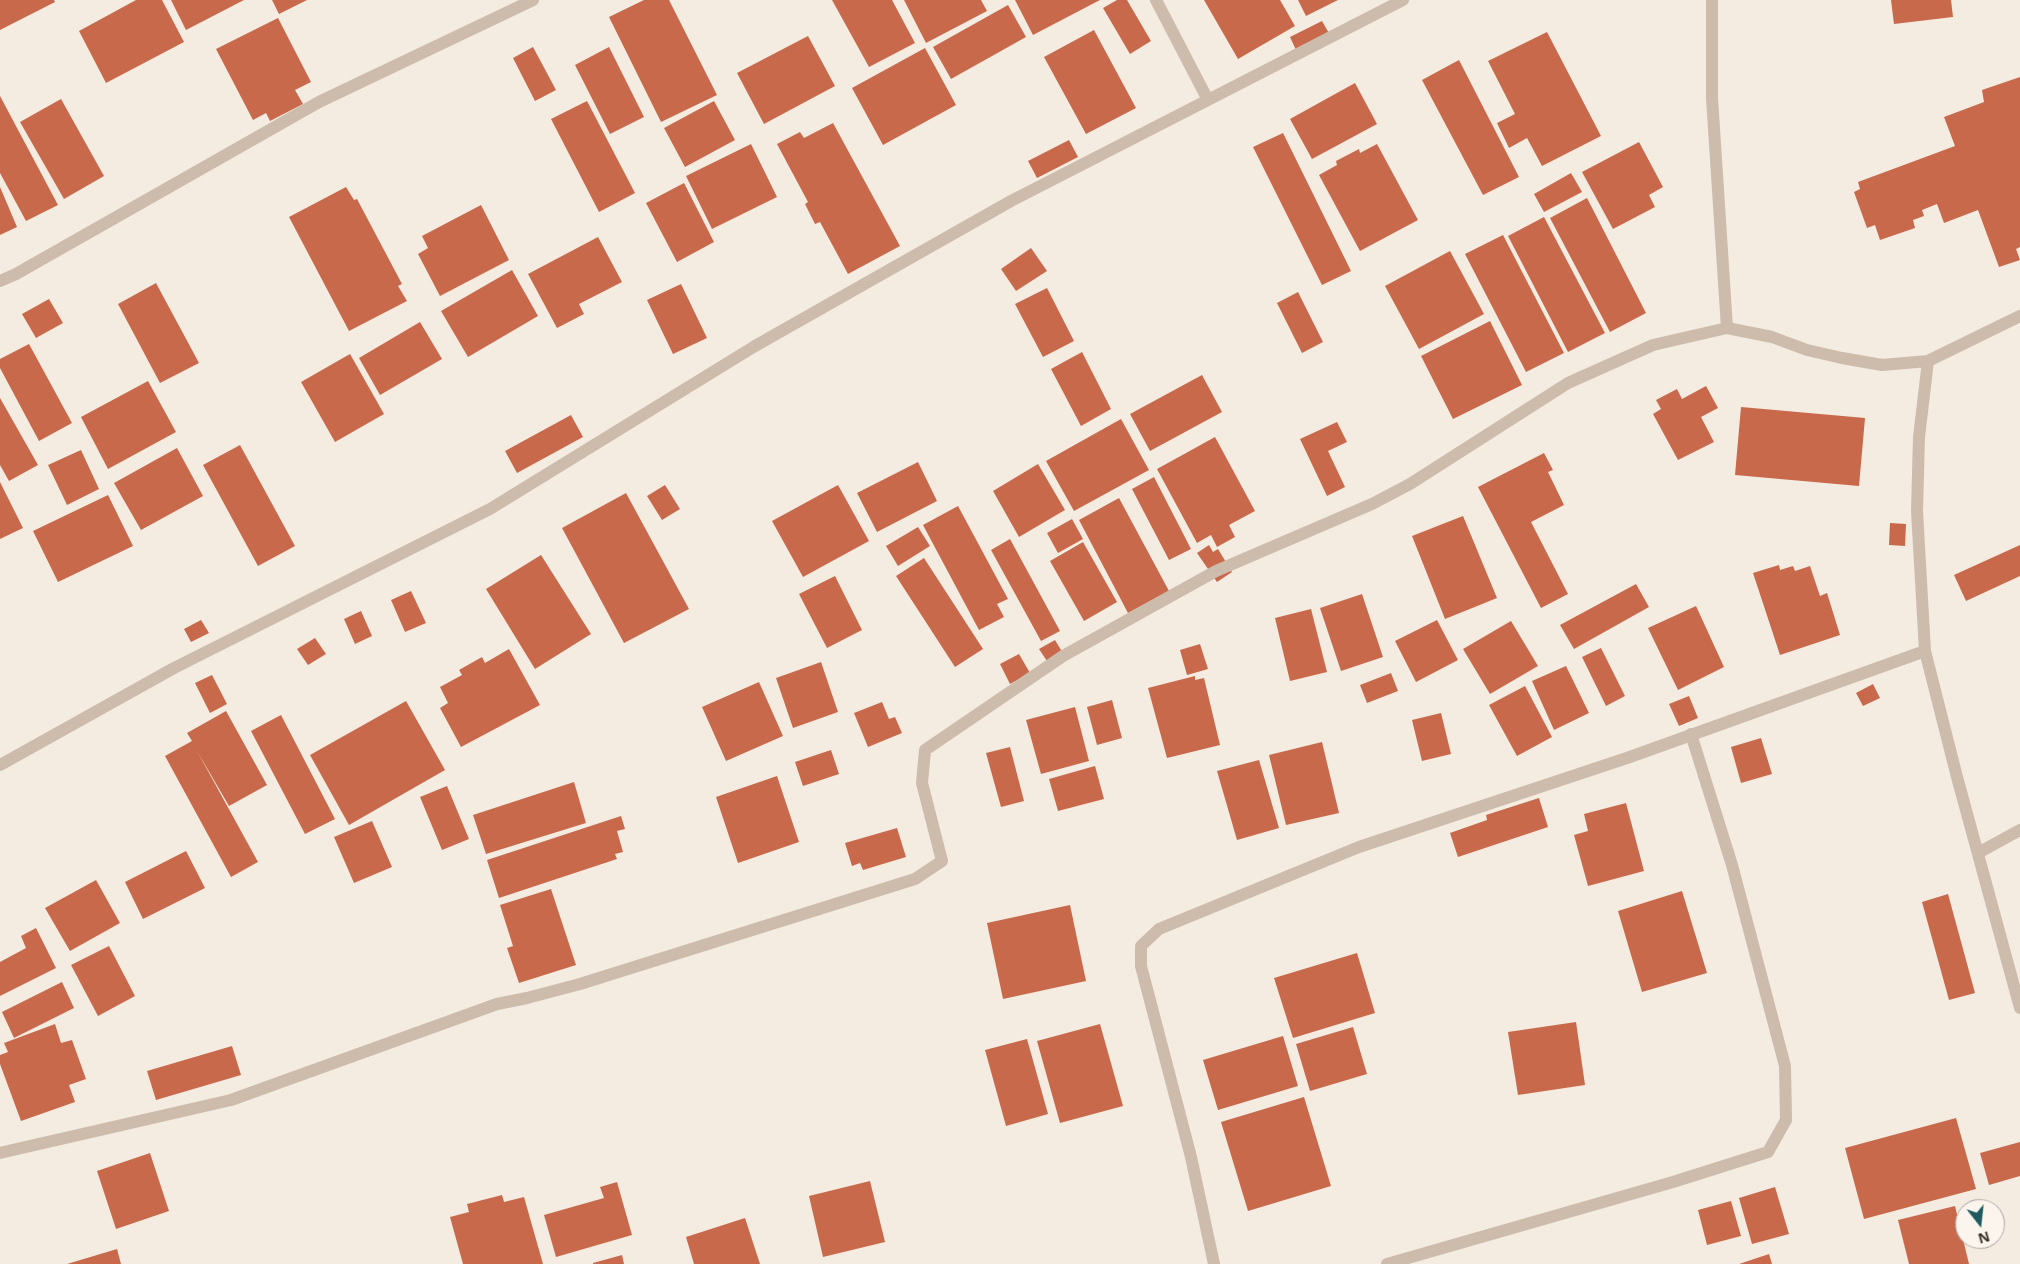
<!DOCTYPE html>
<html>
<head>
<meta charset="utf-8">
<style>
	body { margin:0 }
	#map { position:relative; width:2020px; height:1264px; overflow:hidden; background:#f4ebe1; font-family:"Open Sans",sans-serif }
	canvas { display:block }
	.north { position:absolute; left:1955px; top:1199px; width:50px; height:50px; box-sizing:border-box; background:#fbf5ee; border:1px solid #aea6a0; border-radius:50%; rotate:164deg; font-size:14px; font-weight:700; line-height:20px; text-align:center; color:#3b302b }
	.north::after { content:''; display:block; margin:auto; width:18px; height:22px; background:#1f5a5e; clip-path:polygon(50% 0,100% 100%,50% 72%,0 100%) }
</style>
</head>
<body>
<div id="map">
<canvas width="2020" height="1264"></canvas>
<div class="north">N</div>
</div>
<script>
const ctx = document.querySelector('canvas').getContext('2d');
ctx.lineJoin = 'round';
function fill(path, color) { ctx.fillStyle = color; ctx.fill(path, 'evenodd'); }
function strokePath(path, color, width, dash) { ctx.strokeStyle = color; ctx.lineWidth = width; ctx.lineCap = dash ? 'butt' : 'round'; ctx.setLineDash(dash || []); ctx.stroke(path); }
fill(new Path2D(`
	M 0,0 L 54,0 L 55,2 L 0,30 Z
	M 136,0 L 162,0 L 184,42 L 106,83 L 79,31 Z
	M 171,0 L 244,0 L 186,30 Z
	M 272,0 L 307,0 L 279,14 Z
	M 644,0 L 669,0 L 717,95 L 661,122 L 609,17 Z
	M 832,0 L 892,0 L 915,43 L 869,67 Z
	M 904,0 L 981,0 L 987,11 L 926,43 Z
	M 1015,0 L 1100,0 L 1033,35 Z
	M 1117,0 L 1127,0 L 1151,41 L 1130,54 L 1103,8 Z
	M 1204,0 L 1280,0 L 1295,26 L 1238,59 Z
	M 1298,0 L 1338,0 L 1306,16 Z
	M 1891,0 L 1951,0 L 1953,17 L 1894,24 Z
	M 1008,5 L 1026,37 L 951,79 L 933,47 Z
	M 278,18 L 311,82 L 295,90 L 303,104 L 270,121 L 266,113 L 253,120 L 216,49 Z
	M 1322,21 L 1330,35 L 1297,52 L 1290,37 Z
	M 1094,30 L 1136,108 L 1086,134 L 1044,57 Z
	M 1547,32 L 1601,136 L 1542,166 L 1527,138 L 1509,148 L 1497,123 L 1515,114 L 1488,61 Z
	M 808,36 L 835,86 L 764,124 L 737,73 Z
	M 533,47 L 556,90 L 535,101 L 513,58 Z
	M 609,47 L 644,117 L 610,134 L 575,65 Z
	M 925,48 L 956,105 L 883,145 L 852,88 Z
	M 1459,60 L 1519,177 L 1483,195 L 1422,80 Z
	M 2020,77 L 2020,247 L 2016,249 L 2020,260 L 1999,267 L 1978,210 L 1944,223 L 1937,204 L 1922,210 L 1924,216 L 1913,220 L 1915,228 L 1880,240 L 1875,225 L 1867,228 L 1854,192 L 1860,189 L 1858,182 L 1955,146 L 1944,117 L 1984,102 L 1982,90 Z
	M 1355,83 L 1377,124 L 1312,159 L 1290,119 Z
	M 0,96 L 58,205 L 26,221 L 0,173 Z
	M 61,99 L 104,176 L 64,199 L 20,122 Z
	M 587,101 L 635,193 L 599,212 L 551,119 Z
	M 714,101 L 735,140 L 685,167 L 664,128 Z
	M 833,123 L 900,246 L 848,274 L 820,222 L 815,224 L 805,204 L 808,202 L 777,144 L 800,132 L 804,138 Z
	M 1283,133 L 1351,271 L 1322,285 L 1253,147 Z
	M 1069,140 L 1078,157 L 1037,178 L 1028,161 Z
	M 1639,142 L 1663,187 L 1649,195 L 1655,207 L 1613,229 L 1582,172 Z
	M 751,144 L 777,197 L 712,229 L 686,176 Z
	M 1377,144 L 1418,220 L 1360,251 L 1319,175 L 1337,165 L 1336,161 L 1359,149 L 1360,153 Z
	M 1571,173 L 1582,192 L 1544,212 L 1534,194 Z
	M 684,183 L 714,242 L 677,262 L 646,203 Z
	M 0,187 L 17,227 L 0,235 Z
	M 346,187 L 354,200 L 357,199 L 402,284 L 398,286 L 407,301 L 349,331 L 289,217 Z
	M 1587,198 L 1646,313 L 1610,332 L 1550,218 Z
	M 481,205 L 509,260 L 440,296 L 418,254 L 428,248 L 422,236 Z
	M 1544,217 L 1605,333 L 1568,352 L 1508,236 Z
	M 1503,235 L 1564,353 L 1526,372 L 1465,254 Z
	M 598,237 L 622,282 L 579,304 L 584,314 L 557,328 L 528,274 Z
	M 1031,248 L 1047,271 L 1016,291 L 1001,269 Z
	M 1450,251 L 1484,314 L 1419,349 L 1385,286 Z
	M 512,270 L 538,316 L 468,357 L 441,311 Z
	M 156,283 L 199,363 L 160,383 L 118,304 Z
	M 681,284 L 707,338 L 673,354 L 647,300 Z
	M 1047,288 L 1074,341 L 1043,357 L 1015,304 Z
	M 1298,292 L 1323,342 L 1302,353 L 1277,303 Z
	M 49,299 L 63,323 L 36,338 L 22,314 Z
	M 1490,321 L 1522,385 L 1453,419 L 1421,356 Z
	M 420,322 L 442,359 L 380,395 L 359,358 Z
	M 29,344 L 72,423 L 39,441 L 0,368 L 0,359 Z
	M 1082,352 L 1111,409 L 1081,426 L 1051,369 Z
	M 350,354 L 384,414 L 335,442 L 301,382 Z
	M 1202,375 L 1222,412 L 1150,451 L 1130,414 Z
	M 148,381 L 176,432 L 108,469 L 81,417 Z
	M 1706,386 L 1718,408 L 1701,417 L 1714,442 L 1678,460 L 1653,414 L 1661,409 L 1656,400 L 1677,389 L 1682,399 Z
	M 0,398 L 38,465 L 9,481 L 0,465 Z
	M 1741,407 L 1865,418 L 1859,486 L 1735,475 Z
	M 571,415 L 583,437 L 517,473 L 505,451 Z
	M 1121,419 L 1149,470 L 1074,511 L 1046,461 Z
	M 1337,422 L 1347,442 L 1328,451 L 1345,487 L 1327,496 L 1300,439 Z
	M 1215,437 L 1255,511 L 1229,525 L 1235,537 L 1217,547 L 1211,535 L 1197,543 L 1157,469 Z
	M 240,445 L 295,546 L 258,566 L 203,465 Z
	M 177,448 L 203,496 L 141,530 L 114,483 Z
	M 81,450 L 99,489 L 67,505 L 48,465 Z
	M 1544,453 L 1553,470 L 1548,472 L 1564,505 L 1531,522 L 1568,594 L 1541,608 L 1478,487 Z
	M 918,462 L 937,501 L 877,532 L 857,493 Z
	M 1038,464 L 1065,510 L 1019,537 L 993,491 Z
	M 1154,477 L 1191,549 L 1169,560 L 1132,489 Z
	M 0,482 L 23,528 L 0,539 Z
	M 665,485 L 680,509 L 662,520 L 647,496 Z
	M 838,485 L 869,541 L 803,577 L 772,521 Z
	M 626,493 L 689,609 L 624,643 L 562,528 Z
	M 108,495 L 133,546 L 58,582 L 33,531 Z
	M 1119,498 L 1169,591 L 1128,613 L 1079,520 Z
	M 958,506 L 1008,599 L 997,604 L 1004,617 L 979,630 L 923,525 Z
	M 1463,516 L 1497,598 L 1445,619 L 1412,536 Z
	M 1072,519 L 1083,539 L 1058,553 L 1047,533 Z
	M 1890,523 L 1906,524 L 1905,546 L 1889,545 Z
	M 918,527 L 930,546 L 898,566 L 886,546 Z
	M 1010,539 L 1060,631 L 1041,641 L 991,550 Z
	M 1083,542 L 1117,602 L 1084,621 L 1050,561 Z
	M 1209,545 L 1213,552 L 1218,549 L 1232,572 L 1217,582 L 1197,553 Z
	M 2020,545 L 2020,576 L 1966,601 L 1954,575 Z
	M 541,555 L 591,634 L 535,669 L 486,589 Z
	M 924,558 L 983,649 L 955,667 L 896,576 Z
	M 1779,565 L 1780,570 L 1793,566 L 1795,571 L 1810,566 L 1820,596 L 1827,593 L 1840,635 L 1780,655 L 1753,573 Z
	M 835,576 L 862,630 L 827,648 L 799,594 Z
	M 1636,584 L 1649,607 L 1574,649 L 1560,625 Z
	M 411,591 L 426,623 L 405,632 L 391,600 Z
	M 1362,594 L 1383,657 L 1341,671 L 1320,608 Z
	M 1696,606 L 1724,667 L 1678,690 L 1648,628 Z
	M 1311,609 L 1327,672 L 1290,681 L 1275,618 Z
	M 361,611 L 372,636 L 355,644 L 344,619 Z
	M 201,620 L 209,633 L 191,642 L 184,629 Z
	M 1437,620 L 1458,660 L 1416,682 L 1395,641 Z
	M 1511,621 L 1538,666 L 1490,694 L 1463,649 Z
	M 315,638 L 326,654 L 308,665 L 297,649 Z
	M 1055,640 L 1064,655 L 1049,664 L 1039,649 Z
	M 1200,644 L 1208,669 L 1187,675 L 1180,650 Z
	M 1601,648 L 1625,696 L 1606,706 L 1582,657 Z
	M 509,649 L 540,705 L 461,747 L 440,708 L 448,703 L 440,687 L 462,675 L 459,670 L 482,657 L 485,663 Z
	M 1019,654 L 1030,673 L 1010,684 L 1000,664 Z
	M 821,662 L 838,712 L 793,728 L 776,678 Z
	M 1566,666 L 1589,713 L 1554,730 L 1532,681 Z
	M 1391,673 L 1398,691 L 1367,703 L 1360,685 Z
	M 212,675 L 227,704 L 210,713 L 195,683 Z
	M 1195,676 L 1195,680 L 1204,678 L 1220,745 L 1167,758 L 1148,688 Z
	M 759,682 L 783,736 L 726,761 L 702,707 Z
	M 1873,684 L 1880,698 L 1863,706 L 1856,693 Z
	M 1525,686 L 1552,737 L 1517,756 L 1489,705 Z
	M 1689,696 L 1698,718 L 1679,726 L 1669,704 Z
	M 1112,700 L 1122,738 L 1097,745 L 1087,707 Z
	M 406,701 L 445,770 L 349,825 L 310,755 Z
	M 882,702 L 889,719 L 895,717 L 902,733 L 868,747 L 854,713 Z
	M 1075,707 L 1089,761 L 1041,774 L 1026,720 Z
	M 226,711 L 267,785 L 229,806 L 197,751 L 258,862 L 231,877 L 165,756 L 192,741 L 187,733 Z
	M 1441,713 L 1451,754 L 1422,761 L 1412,720 Z
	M 281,715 L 335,819 L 305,834 L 251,731 Z
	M 1761,738 L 1772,774 L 1741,783 L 1731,747 Z
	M 1322,742 L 1339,813 L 1286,825 L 1269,755 Z
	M 1010,747 L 1024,801 L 1001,807 L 986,753 Z
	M 831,750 L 839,774 L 803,786 L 795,762 Z
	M 1259,760 L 1279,828 L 1237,840 L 1217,771 Z
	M 1095,766 L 1104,799 L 1058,811 L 1049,779 Z
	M 777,776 L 799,842 L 738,863 L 716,797 Z
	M 574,782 L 586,823 L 486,854 L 473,815 Z
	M 447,786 L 469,839 L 442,850 L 420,797 Z
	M 1539,798 L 1548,827 L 1458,857 L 1450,833 L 1487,820 L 1486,815 Z
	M 1626,803 L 1644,871 L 1588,886 L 1574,835 L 1588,831 L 1584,814 Z
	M 621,816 L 625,829 L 617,831 L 623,852 L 615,854 L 617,859 L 499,898 L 487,860 Z
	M 372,821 L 392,867 L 354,883 L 334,837 Z
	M 897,828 L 906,857 L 863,870 L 860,863 L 852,866 L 845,843 Z
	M 186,851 L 205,888 L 143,919 L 125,882 Z
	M 96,880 L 120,923 L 70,951 L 45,908 Z
	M 551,889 L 576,965 L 519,983 L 507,948 L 513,946 L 500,905 Z
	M 1682,891 L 1707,973 L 1642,992 L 1618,911 Z
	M 1948,894 L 1975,993 L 1949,1000 L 1922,902 Z
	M 1070,905 L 1086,981 L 1003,999 L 987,923 Z
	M 36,928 L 56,968 L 0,996 L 0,962 L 26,948 L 21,936 Z
	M 109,946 L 135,996 L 98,1016 L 71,965 Z
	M 1357,953 L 1375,1013 L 1293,1038 L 1274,978 Z
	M 62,982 L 74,1008 L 14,1038 L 2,1012 Z
	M 1576,1022 L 1585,1085 L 1518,1095 L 1508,1032 Z
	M 55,1024 L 61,1043 L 72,1040 L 86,1079 L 69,1085 L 75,1102 L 21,1121 L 0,1064 L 0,1055 L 8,1052 L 4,1043 Z
	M 1100,1024 L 1123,1106 L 1060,1123 L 1037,1041 Z
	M 1353,1027 L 1367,1074 L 1310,1091 L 1296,1044 Z
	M 1283,1036 L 1298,1086 L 1218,1110 L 1203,1060 Z
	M 1027,1039 L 1048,1114 L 1006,1126 L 985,1050 Z
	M 232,1046 L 241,1075 L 156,1100 L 147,1071 Z
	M 1304,1097 L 1331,1186 L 1248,1211 L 1221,1122 Z
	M 1956,1118 L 1976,1189 L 1864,1219 L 1845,1148 Z
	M 2020,1142 L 2020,1176 L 1989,1185 L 1980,1153 Z
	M 150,1153 L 169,1211 L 116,1229 L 97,1171 Z
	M 870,1181 L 885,1242 L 823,1257 L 809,1196 Z
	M 617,1182 L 632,1235 L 556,1257 L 544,1215 L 604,1198 L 600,1187 Z
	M 1775,1187 L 1789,1234 L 1752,1244 L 1739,1198 Z
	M 502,1195 L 504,1202 L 524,1197 L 543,1264 L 463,1264 L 450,1217 L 469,1212 L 467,1204 Z
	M 1731,1201 L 1741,1236 L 1707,1245 L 1698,1210 Z
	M 1955,1206 L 1969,1264 L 1909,1264 L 1898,1220 Z
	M 745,1218 L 760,1264 L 694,1264 L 686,1237 Z
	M 117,1249 L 121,1264 L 67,1264 Z
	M 1769,1254 L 1772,1264 L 1739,1264 Z
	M 622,1255 L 624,1264 L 593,1264 L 593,1263 Z`), '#c8694b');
strokePath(new Path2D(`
	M 1156,0 L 1208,100
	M 1712,0 L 1712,98 L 1727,328
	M 0,281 L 16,274 L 319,102 L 533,0
	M 1928,361 L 1919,437 L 1917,511 L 1925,651 L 1957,777 L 2020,1008
	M 0,765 L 174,668 L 490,509 L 755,346 L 1011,201 L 1403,0
	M 1978,853 L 2020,830
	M 0,1153 L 231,1100 L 497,1004 L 527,998 L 580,984 L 915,879 L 942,861 L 922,783 L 925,750 L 1063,656 L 1216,571 L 1372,504 L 1410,484 L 1568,383 L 1653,345 L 1727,328 L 1772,337 L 1807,350 L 1842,358 L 1882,365 L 1928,361 L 2020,316
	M 1214,1264 L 1191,1157 L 1141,966 L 1141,946 L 1159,929 L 1359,847 L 1627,758 L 1925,651
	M 1387,1264 L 1673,1182 L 1768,1152 L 1786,1120 L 1785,1066 L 1732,865 L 1691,734`), '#cdbbac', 12);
</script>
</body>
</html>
